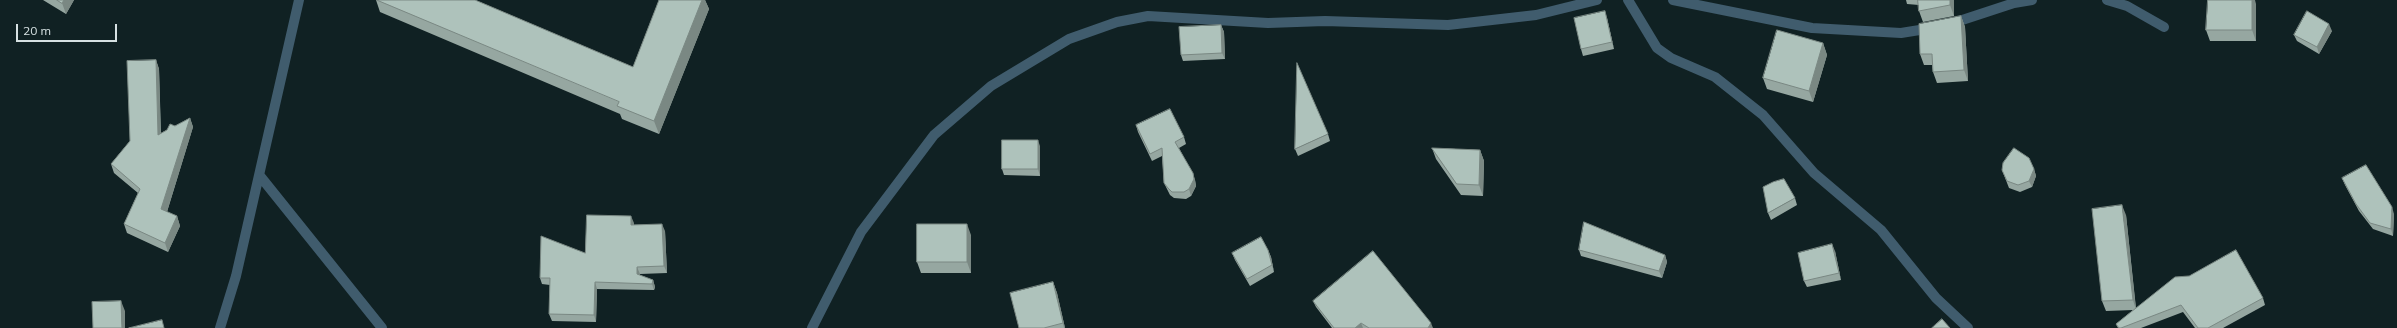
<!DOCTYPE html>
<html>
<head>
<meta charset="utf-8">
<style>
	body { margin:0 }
	#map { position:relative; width:2397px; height:328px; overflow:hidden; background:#102123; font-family:Mulish,sans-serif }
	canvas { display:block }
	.scale { position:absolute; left:16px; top:24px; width:101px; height:18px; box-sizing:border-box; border:2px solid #d6e1e2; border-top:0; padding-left:5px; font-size:12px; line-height:14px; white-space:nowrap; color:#d6e1e2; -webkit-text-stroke:3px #102123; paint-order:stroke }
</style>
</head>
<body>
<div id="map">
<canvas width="2397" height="328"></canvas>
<div class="scale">20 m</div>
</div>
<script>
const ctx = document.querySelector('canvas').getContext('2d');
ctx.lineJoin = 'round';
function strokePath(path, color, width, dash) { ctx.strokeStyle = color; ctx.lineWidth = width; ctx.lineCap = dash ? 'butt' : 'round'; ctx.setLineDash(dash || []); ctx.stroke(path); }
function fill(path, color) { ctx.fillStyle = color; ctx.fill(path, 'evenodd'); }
strokePath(new Path2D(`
	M 1628,0 L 1657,48 L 1671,58 L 1715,77 L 1763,115 L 1814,173 L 1881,230 L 1936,298 L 1968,328
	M 1673,0 L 1812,28 L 1901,33 L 1932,28
	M 2107,0 L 2127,6 L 2164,27
	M 1950,24 L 2014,3 L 2032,0
	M 260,176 L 382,328
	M 220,328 L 236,276 L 299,0
	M 812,328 L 861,232 L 934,135 L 991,86 L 1069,39 L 1117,22 L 1148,16 L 1268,23 L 1325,21 L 1448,25 L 1536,15 L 1597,0`), '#405c6d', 10);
fill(new Path2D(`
	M 43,0 L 74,0 L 66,14 Z
	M 376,0 L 475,0 L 633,67 L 659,0 L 705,0 L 709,9 L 659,134 L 622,119 L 620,114 L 380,12 Z
	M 1906,0 L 1954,0 L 1954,16 L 1923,22 L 1919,11 L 1919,5 L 1907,4 Z
	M 2256,4 L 2256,41 L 2210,41 L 2206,30 Z
	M 1961,16 L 1965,27 L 1968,81 L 1937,83 L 1933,72 L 1932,65 L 1924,65 L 1920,54 Z
	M 1607,18 L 1614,49 L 1583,56 L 1581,49 Z
	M 1221,25 L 1224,32 L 1225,59 L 1183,61 L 1181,55 Z
	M 2332,31 L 2319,54 L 2297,41 L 2294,35 Z
	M 1823,43 L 1827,55 L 1813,102 L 1767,89 L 1763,78 Z
	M 156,60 L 159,69 L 161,133 L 190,118 L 193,127 L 167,212 L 177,216 L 180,226 L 168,252 L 127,233 L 124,224 L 138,193 L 114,173 L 111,164 L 130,141 Z
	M 1136,125 L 1184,137 L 1186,144 L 1179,148 L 1195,180 L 1196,186 L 1191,196 L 1186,199 L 1174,198 L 1170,195 L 1164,183 L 1162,156 L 1152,161 L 1138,132 Z
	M 1328,134 L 1330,141 L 1298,156 L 1295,149 Z
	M 1040,146 L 1040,176 L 1004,175 L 1002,169 Z
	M 1432,148 L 1480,150 L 1484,161 L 1483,196 L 1461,195 L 1436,159 Z
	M 2034,169 L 2036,176 L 2032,187 L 2020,192 L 2009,188 L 2002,170 Z
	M 2342,178 L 2394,214 L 2393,236 L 2373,229 L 2359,211 L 2345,185 Z
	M 1795,198 L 1797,205 L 1771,220 L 1768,213 Z
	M 2126,215 L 2136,308 L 2263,298 L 2265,305 L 2223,328 L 2195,328 L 2183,312 L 2141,328 L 2118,328 L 2116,324 L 2133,310 L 2106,311 L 2102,301 Z
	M 634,223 L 634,225 L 665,231 L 667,273 L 640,274 L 640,275 L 653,280 L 655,287 L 654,290 L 597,289 L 596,322 L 552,321 L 549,314 L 550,285 L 542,284 L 540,278 L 585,253 Z
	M 971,235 L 971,273 L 921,273 L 917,262 Z
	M 1268,250 L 1271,257 L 1274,272 L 1250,286 L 1235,260 L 1232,253 Z
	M 1579,250 L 1665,255 L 1667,262 L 1662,278 L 1581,256 Z
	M 1835,251 L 1841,280 L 1807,287 L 1804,281 Z
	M 1053,282 L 1057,293 L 1065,328 L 1019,328 Z
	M 1313,301 L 1433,328 L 1332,328 L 1316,307 Z`), '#96a7a1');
fill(new Path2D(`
	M 64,0 L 74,0 L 66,14 L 62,3 Z
	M 702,0 L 705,0 L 709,9 L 659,134 L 654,121 Z
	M 1950,0 L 1954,0 L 1954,16 L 1950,5 Z
	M 2252,0 L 2255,0 L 2256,4 L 2256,41 L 2252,30 Z
	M 1605,11 L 1607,18 L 1614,49 L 1612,42 Z
	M 1961,16 L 1965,27 L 1968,81 L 1964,70 Z
	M 2329,24 L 2332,31 L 2319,54 L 2317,47 Z
	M 1221,25 L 1224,32 L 1225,59 L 1222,53 Z
	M 1823,43 L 1827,55 L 1813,102 L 1809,91 Z
	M 156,60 L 159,69 L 161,144 L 158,135 Z
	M 190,118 L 193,127 L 165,218 L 161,209 Z
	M 1038,140 L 1040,146 L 1040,176 L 1038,169 Z
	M 1480,150 L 1484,161 L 1483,196 L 1479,185 Z
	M 2034,169 L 2036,176 L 2032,187 L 2029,181 Z
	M 1193,173 L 1195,180 L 1196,186 L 1191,196 L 1189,189 Z
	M 2122,205 L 2126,215 L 2136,310 L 2133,300 Z
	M 2392,207 L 2394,214 L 2393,236 L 2391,229 Z
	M 177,216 L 180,226 L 168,252 L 165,243 Z
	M 631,216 L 634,223 L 633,232 L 631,225 Z
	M 662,224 L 665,231 L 667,273 L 664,266 Z
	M 967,224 L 971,235 L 971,273 L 967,262 Z
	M 1832,244 L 1835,251 L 1841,280 L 1839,273 Z
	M 1268,250 L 1271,257 L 1274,272 L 1272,265 Z
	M 1665,255 L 1667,262 L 1662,278 L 1659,271 Z
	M 637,267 L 640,274 L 639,281 L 637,274 Z
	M 653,280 L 655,287 L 654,290 L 652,284 Z
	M 595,282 L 597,289 L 596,322 L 594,315 Z
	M 1053,282 L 1057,293 L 1065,328 L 1064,328 L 1063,323 Z
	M 121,301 L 125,311 L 125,328 L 122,328 Z
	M 1361,323 L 1363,328 L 1355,328 Z
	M 1431,323 L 1433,328 L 1428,328 Z`), '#7a8883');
const building = new Path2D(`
	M 57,0 L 64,0 L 62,3 Z
	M 377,0 L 475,0 L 633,67 L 659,0 L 702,0 L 654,121 L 617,106 L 619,102 Z
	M 1918,0 L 1950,0 L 1950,5 L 1919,11 Z
	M 2208,0 L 2252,0 L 2252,30 L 2206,30 Z
	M 1605,11 L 1612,42 L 1581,49 L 1574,18 Z
	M 2307,11 L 2329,24 L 2317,47 L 2294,35 Z
	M 1961,16 L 1964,70 L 1933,72 L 1932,54 L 1920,54 L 1919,24 Z
	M 1221,25 L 1222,53 L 1181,55 L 1179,27 Z
	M 1777,30 L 1823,43 L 1809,91 L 1763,78 Z
	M 156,60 L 158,135 L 167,130 L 170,124 L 175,126 L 190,118 L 161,209 L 177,216 L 165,243 L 124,224 L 140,189 L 111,164 L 130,141 L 127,61 Z
	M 1297,63 L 1328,134 L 1295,149 Z
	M 1170,109 L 1184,137 L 1175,142 L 1193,173 L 1194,179 L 1189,189 L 1184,192 L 1172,192 L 1168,188 L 1164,183 L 1162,148 L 1150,154 L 1136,125 Z
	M 1002,140 L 1038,140 L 1038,169 L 1002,169 Z
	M 1432,148 L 1480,150 L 1479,185 L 1457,184 Z
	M 2014,148 L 2029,158 L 2034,169 L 2029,181 L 2018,185 L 2007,181 L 2002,170 L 2003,163 Z
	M 2366,165 L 2392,207 L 2391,229 L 2370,223 L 2356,204 L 2342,178 Z
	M 1784,179 L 1795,198 L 1768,213 L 1763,187 L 1773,182 Z
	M 2122,205 L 2133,300 L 2102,301 L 2092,209 Z
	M 587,215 L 631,216 L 631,225 L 662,224 L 664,266 L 637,267 L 637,274 L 653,280 L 652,284 L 595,282 L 594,315 L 549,314 L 550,278 L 540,278 L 541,236 L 585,253 Z
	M 1584,222 L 1665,255 L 1659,271 L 1579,250 Z
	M 917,224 L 967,224 L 967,262 L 917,262 Z
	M 1261,237 L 1268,250 L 1272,265 L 1247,279 L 1232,253 Z
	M 1832,244 L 1839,273 L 1804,281 L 1798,253 Z
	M 2236,250 L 2263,298 L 2208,328 L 2198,328 L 2181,305 L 2121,328 L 2119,328 L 2116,324 L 2175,277 L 2189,276 Z
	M 1373,251 L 1431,323 L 1428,328 L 1369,328 L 1361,323 L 1355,328 L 1334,328 L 1313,301 Z
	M 1053,282 L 1063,323 L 1044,328 L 1019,328 L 1010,293 Z
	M 121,301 L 122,328 L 93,328 L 92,302 Z
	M 1942,319 L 1950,328 L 1932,328 Z
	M 162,320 L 164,328 L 129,328 Z`);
fill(building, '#aec2bb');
strokePath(building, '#7a8883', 1);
</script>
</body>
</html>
